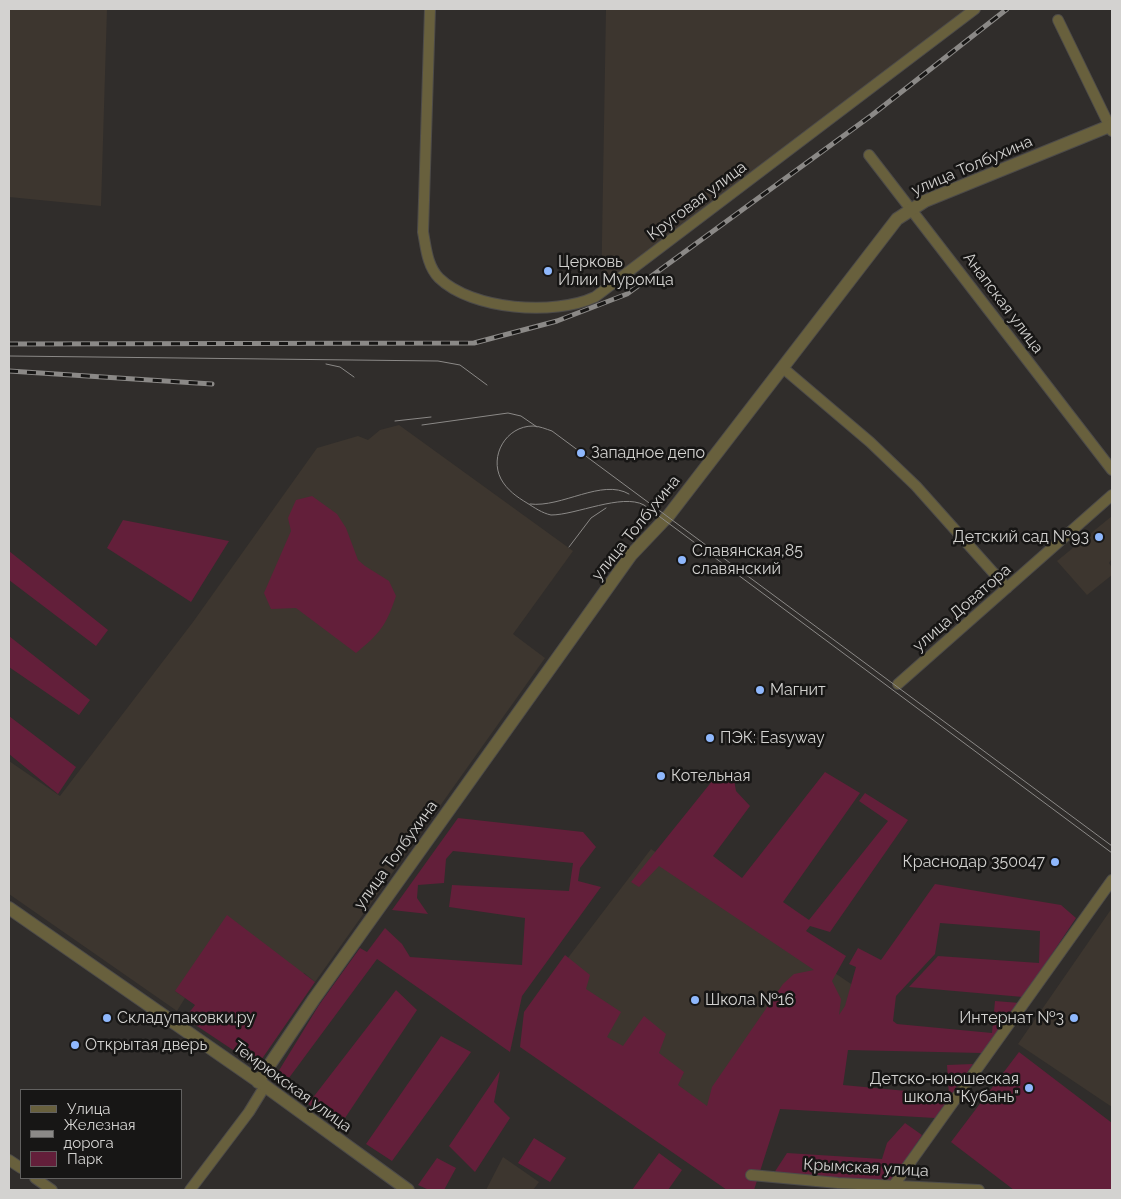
<!DOCTYPE html>
<html>
<head>
<meta charset="utf-8">
<style>
	body { margin:0 }
	#map { position:relative; width:1121px; height:1199px; overflow:hidden; background:#302d2b; font-family:Raleway,sans-serif }
	canvas { display:block }
	.frame { position:absolute; inset:0; border:10px solid #d3d2d0; pointer-events:none }
	.legend { position:absolute; left:20px; top:1089px; width:162px; height:90px; box-sizing:border-box; background:#171615; border:1px solid #626160; margin:0; padding:6px 9px; list-style:none; font-size:15px; color:#d3d2d0 }
	.legend li { display:flex; align-items:center; gap:10px; height:25px }
	.legend b { width:25px; border:1px solid #626160 }
</style>
</head>
<body>
<div id="map">
<canvas width="1121" height="1199"></canvas>
<div class="frame"></div>
<ul class="legend">
<li><b style="height:6px;background:#68603d"></b>Улица</li>
<li><b style="height:6px;background:#8b8987"></b>Железная дорога</li>
<li><b style="height:14px;background:#631f3a"></b>Парк</li>
</ul>
</div>
<script>
const ctx = document.querySelector('canvas').getContext('2d');
ctx.lineJoin = 'round';
function fill(path, color) { ctx.fillStyle = color; ctx.fill(path, 'evenodd'); }
function strokePath(path, color, width, dash) { ctx.strokeStyle = color; ctx.lineWidth = width; ctx.lineCap = dash ? 'butt' : 'round'; ctx.setLineDash(dash || []); ctx.stroke(path); }
function drawText(font, color, halo, rows, align = 'center') {
  ctx.font = font + ' Raleway,sans-serif'; ctx.lineWidth = 5; ctx.setLineDash([]); ctx.textBaseline = 'middle'; ctx.strokeStyle = halo; ctx.fillStyle = color; for (const [text, x, y, turn = 0] of rows) {
    ctx.save(); ctx.translate(x, y); ctx.rotate((+turn || 0) * Math.PI / 180); ctx.textAlign = isNaN(turn) ? turn : align; if (halo) ctx.strokeText(text, 0, 0); ctx.fillText(text, 0, 0); ctx.restore();
  }
}
fill(new Path2D(`
	M 9,9 L 107,9 L 101,206 L 9,197 Z
	M 606,9 L 983,9 L 601,299 Z
	M 399,425 L 573,551 L 513,634 L 545,658 L 315,982 L 304,973 L 175,991 L 185,998 L 177,1011 L 9,894 L 9,761 L 60,796 L 193,622 L 317,448 L 358,436 L 368,440 L 380,430 Z
	M 1112,516 L 1112,558 L 1109,563 L 1112,568 L 1112,575 L 1087,595 L 1057,561 Z
	M 651,849 L 860,990 L 750,1154 L 529,1009 Z
	M 1112,908 L 1112,1107 L 1018,1044 Z
	M 503,1157 L 539,1182 L 533,1190 L 486,1190 Z`), '#3d362f');
fill(new Path2D(`
	M 312,496 L 337,514 L 346,528 L 358,560 L 365,566 L 389,581 L 396,596 C 386,626 380,633 356,653 L 296,608 L 271,609 L 264,593 L 291,531 L 288,518 L 296,500 Z
	M 123,520 L 229,541 L 191,602 L 107,548 Z
	M 9,551 L 108,630 L 96,646 L 9,580 Z
	M 9,636 L 90,700 L 79,715 L 9,667 Z
	M 9,716 L 76,767 L 58,794 L 9,754 Z
	M 825,772 L 860,793 L 783,902 L 809,920 L 888,821 L 859,801 L 865,793 L 908,820 L 830,932 L 810,926 L 806,931 L 846,956 L 832,981 L 841,999 L 839,1015 L 845,1006 L 856,967 L 849,964 L 858,948 L 881,960 L 935,884 L 1061,905 L 1076,918 L 1023,997 L 909,987 L 938,956 L 1039,963 L 1040,931 L 940,923 L 935,954 L 896,996 L 893,1021 L 897,1024 L 992,1033 L 995,1001 L 1020,1003 L 982,1053 L 848,1050 L 843,1085 L 949,1095 L 947,1065 L 973,1064 L 935,1118 L 780,1109 L 754,1190 L 727,1190 L 520,1047 L 524,1012 L 565,955 L 590,975 L 586,989 L 621,1012 L 607,1037 L 623,1046 L 644,1016 L 666,1034 L 659,1053 L 684,1072 L 678,1085 L 707,1106 L 712,1087 L 783,984 L 794,974 L 814,970 L 659,866 L 639,887 L 631,882 L 717,775 L 734,780 L 736,791 L 750,806 L 713,856 L 742,878 Z
	M 458,818 L 583,832 L 596,847 L 580,868 L 578,881 L 601,887 L 522,996 L 510,1052 L 377,959 L 283,1086 L 275,1077 L 319,1005 L 360,948 L 367,952 L 385,928 L 402,944 L 410,957 L 522,965 L 525,918 L 449,907 L 452,885 L 569,891 L 573,863 L 453,851 L 446,859 L 444,883 L 418,885 L 417,898 L 428,914 L 392,910 Z
	M 227,915 L 315,982 L 257,1066 L 185,1018 L 195,1005 L 175,991 Z
	M 396,990 L 417,1010 L 341,1124 L 308,1104 Z
	M 441,1036 L 471,1052 L 392,1161 L 366,1144 Z
	M 1019,1052 L 1112,1123 L 1111,1190 L 1014,1190 L 951,1142 Z
	M 500,1071 L 494,1102 L 510,1118 L 475,1172 L 449,1146 Z
	M 905,1123 L 922,1135 L 890,1184 L 774,1173 L 787,1153 L 882,1159 L 887,1143 Z
	M 534,1138 L 566,1158 L 550,1182 L 518,1163 Z
	M 659,1153 L 682,1170 L 668,1190 L 632,1190 Z
	M 437,1158 L 456,1168 L 444,1190 L 429,1190 L 418,1185 Z`), '#631f3a');
const minor = new Path2D(`
	M 430,9 L 423,232 C 426,247 427,266 439,278 C 472,310 554,316 595,297 L 975,9
	M 1058,20 L 1112,131
	M 869,155 L 1112,470
	M 783,368 L 870,442 L 916,486 L 1007,588
	M 898,684 L 1112,495
	M 9,1160 L 21,1168
	M 751,1175 L 838,1183 L 979,1190
	M 35,1178 L 52,1190
	M 894,1185 L 1112,880
	M 190,1190 L 249,1112 L 265,1086`);
const tertiary = new Path2D(`
	M 9,908 L 265,1086 L 408,1190
	M 258,1082 L 314,999 L 631,555 L 669,515 L 897,219 L 925,201 L 1112,125`);
strokePath(minor, '#4d4b49', 12);
strokePath(tertiary, '#4d4b49', 14);
strokePath(minor, '#68603d', 10);
strokePath(tertiary, '#68603d', 12);
strokePath(new Path2D(`
	M 9,356 L 438,361 L 460,365 L 487,385
	M 326,364 L 340,367 L 354,377
	M 395,421 L 431,417
	M 422,425 L 508,413 L 521,416 L 537,427
	M 530,504 C 562,508 602,478 629,494
	M 569,547 L 591,518 L 606,508
	M 1112,846 L 552,431 C 546,429 539,426 533,426 C 506,426 489,456 501,479 C 507,490 517,497 527,503 C 535,508 542,513 551,515 C 576,515 622,493 644,505 L 1112,853`), '#8b8987', 1);
const rail = new Path2D(`
	M 9,344 L 474,343 L 557,321 L 627,294 L 872,115 L 1007,9
	M 9,371 L 212,384`);
strokePath(rail, '#8b8987', 5);
strokePath(rail, '#171615', 3, [9]);
for (const [x, y, r, color] of [
	[548,271,5,"#8fb8fd"],
	[581,453,5,"#8fb8fd"],
	[1099,537,5,"#8fb8fd"],
	[682,560,5,"#8fb8fd"],
	[760,690,5,"#8fb8fd"],
	[710,738,5,"#8fb8fd"],
	[661,776,5,"#8fb8fd"],
	[1055,862,5,"#8fb8fd"],
	[695,1000,5,"#8fb8fd"],
	[107,1018,5,"#8fb8fd"],
	[1074,1018,5,"#8fb8fd"],
	[75,1045,5,"#8fb8fd"],
	[1029,1088,5,"#8fb8fd"]
]) { const dot = new Path2D(); dot.arc(x, y, r, 0, 2 * Math.PI); ctx.fillStyle = color; ctx.fill(dot); strokePath(dot, '#171615', 2); }
drawText('16px', '#d3d2d0', '#171615', [
	["улица Толбухина",972,166,-23],
	["Круговая улица",697,201,-37],
	["Анапская улица",1003,303,53],
	["улица Толбухина",636,528,-51],
	["улица Доватора",962,608,-41],
	["улица Толбухина",396,855,-54],
	["Темрюкская улица",292,1087,36],
	["Крымская улица",866,1168,3]
]);
drawText('16px', '#d3d2d0', '#171615', [
	["Церковь",558,262],
	["Илии Муромца",558,280],
	["Западное депо",591,453],
	["Детский сад №93",1089,537,"right"],
	["Славянская,85",692,551],
	["славянский",692,569],
	["Магнит",770,690],
	["ПЭК: Easyway",720,738],
	["Котельная",671,776],
	["Краснодар 350047",1045,862,"right"],
	["Школа №16",705,1000],
	["Складупаковки.ру",117,1018],
	["Интернат №3",1064,1018,"right"],
	["Открытая дверь",85,1045],
	["Детско-юношеская",1019,1079,"right"],
	["школа \"Кубань\"",1019,1097,"right"]
], 'left');
</script>
</body>
</html>
